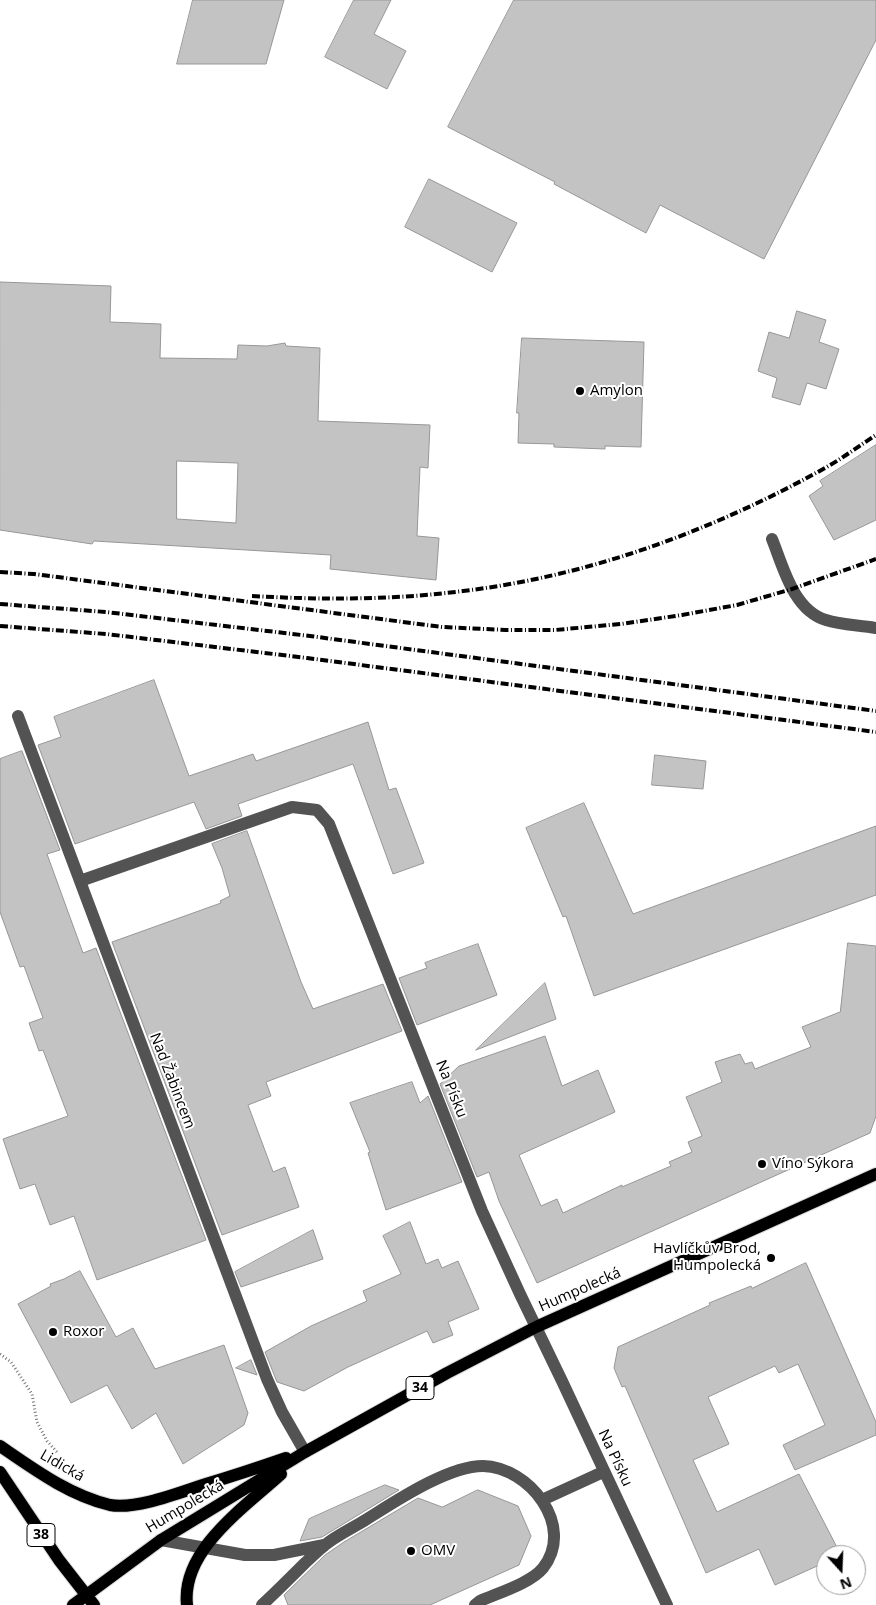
<!DOCTYPE html>
<html>
<head>
<meta charset="utf-8">
<style>
	body { margin:0 }
	#map { position:relative; width:876px; height:1605px; overflow:hidden; background:#fff; font-family:"Open Sans",sans-serif }
	canvas { display:block }
	.north { position:absolute; left:816px; top:1545px; width:50px; height:50px; box-sizing:border-box; background:#fff; border:1px solid #999; border-radius:50%; rotate:160deg; font-size:14px; font-weight:700; line-height:20px; text-align:center; color:#000 }
	.north::after { content:''; display:block; margin:auto; width:18px; height:22px; background:#000; clip-path:polygon(50% 0,100% 100%,50% 72%,0 100%) }
</style>
</head>
<body>
<div id="map">
<canvas width="876" height="1605"></canvas>
<div class="north">N</div>
</div>
<script>
const ctx = document.querySelector('canvas').getContext('2d');
ctx.lineJoin = 'round';
function fill(path, color) { ctx.fillStyle = color; ctx.fill(path, 'evenodd'); }
function strokePath(path, color, width, dash) { ctx.strokeStyle = color; ctx.lineWidth = width; ctx.lineCap = dash ? 'butt' : 'round'; ctx.setLineDash(dash || []); ctx.stroke(path); }
function drawText(font, color, halo, rows, align = 'center') {
  ctx.font = font + ' "Open Sans",sans-serif'; ctx.lineWidth = 4; ctx.setLineDash([]); ctx.textBaseline = 'middle'; ctx.strokeStyle = halo; ctx.fillStyle = color; for (const [text, x, y, turn = 0] of rows) {
    ctx.save(); ctx.translate(x, y); ctx.rotate((+turn || 0) * Math.PI / 180); ctx.textAlign = isNaN(turn) ? turn : align; if (halo) ctx.strokeText(text, 0, 0); ctx.fillText(text, 0, 0); ctx.restore();
  }
}
const building = new Path2D(`
	M 193,0 L 284,0 L 266,64 L 177,64 Z
	M 354,0 L 391,0 L 374,34 L 406,51 L 387,89 L 325,57 Z
	M 514,0 L 876,0 L 876,40 L 764,259 L 660,205 L 646,233 L 554,184 L 555,182 L 448,127 Z
	M 429,179 L 517,223 L 492,272 L 405,227 Z
	M 0,282 L 111,286 L 110,322 L 161,324 L 160,358 L 237,359 L 238,345 L 267,346 L 285,343 L 286,346 L 320,348 L 318,421 L 430,425 L 428,468 L 420,467 L 417,536 L 439,538 L 436,580 L 330,569 L 331,555 L 94,541 L 92,544 L 0,530 ZM 177,461 L 238,463 L 236,523 L 177,519 Z
	M 797,311 L 826,320 L 819,342 L 839,349 L 826,389 L 807,383 L 800,405 L 772,397 L 777,378 L 758,371 L 769,332 L 789,338 Z
	M 522,338 L 644,342 L 641,447 L 605,446 L 605,449 L 554,447 L 554,444 L 518,443 L 519,413 L 517,413 Z
	M 876,445 L 876,520 L 834,540 L 809,496 L 823,486 L 820,481 Z
	M 154,680 L 189,776 L 253,754 L 256,761 L 368,722 L 389,790 L 396,788 L 424,863 L 393,874 L 353,764 L 238,804 L 242,816 L 206,829 L 194,802 L 75,844 L 38,745 L 61,737 L 54,717 Z
	M 22,751 L 60,850 L 47,854 L 83,953 L 96,948 L 206,1240 L 97,1280 L 74,1216 L 50,1225 L 35,1184 L 20,1189 L 3,1139 L 68,1116 L 43,1050 L 39,1051 L 29,1023 L 43,1018 L 24,966 L 20,967 L 0,912 L 0,759 Z
	M 655,755 L 706,761 L 703,789 L 652,785 Z
	M 584,803 L 633,914 L 876,826 L 876,895 L 594,996 L 566,916 L 563,917 L 526,828 Z
	M 247,831 L 301,982 L 313,1009 L 383,984 L 402,1031 L 266,1082 L 271,1096 L 248,1105 L 273,1172 L 285,1167 L 299,1207 L 222,1235 L 112,942 L 221,903 L 220,901 L 230,896 L 222,868 L 212,844 Z
	M 848,943 L 876,946 L 876,1116 L 870,1133 L 537,1283 L 499,1201 L 489,1172 L 477,1177 L 440,1084 L 459,1066 L 545,1036 L 562,1086 L 598,1070 L 615,1112 L 519,1155 L 541,1206 L 557,1199 L 563,1213 L 622,1185 L 622,1187 L 671,1166 L 669,1162 L 692,1152 L 688,1142 L 702,1136 L 686,1097 L 722,1082 L 715,1062 L 740,1054 L 745,1064 L 752,1062 L 755,1069 L 811,1047 L 802,1027 L 840,1012 Z
	M 478,944 L 497,995 L 417,1025 L 399,978 L 427,968 L 425,963 Z
	M 545,983 L 556,1019 L 476,1050 Z
	M 412,1082 L 420,1103 L 428,1096 L 462,1182 L 386,1210 L 368,1153 L 370,1152 L 350,1103 Z
	M 410,1222 L 426,1264 L 438,1259 L 442,1268 L 458,1261 L 479,1309 L 448,1322 L 453,1335 L 433,1343 L 427,1331 L 348,1367 L 304,1391 L 277,1382 L 265,1352 L 311,1326 L 367,1301 L 363,1291 L 401,1274 L 383,1236 Z
	M 313,1230 L 323,1259 L 241,1287 L 235,1272 Z
	M 806,1263 L 876,1422 L 876,1435 L 795,1470 L 783,1445 L 825,1425 L 798,1364 L 779,1373 L 775,1366 L 708,1397 L 729,1444 L 693,1460 L 717,1512 L 799,1474 L 841,1555 L 826,1555 L 826,1562 L 775,1585 L 759,1549 L 706,1573 L 625,1386 L 622,1387 L 614,1368 L 618,1347 L 710,1305 L 709,1303 L 751,1286 L 752,1288 Z
	M 80,1271 L 116,1337 L 133,1328 L 155,1369 L 224,1345 L 248,1413 L 244,1425 L 183,1464 L 156,1413 L 132,1429 L 107,1385 L 71,1403 L 18,1304 L 51,1286 L 50,1284 L 64,1279 Z
	M 251,1360 L 257,1375 L 236,1368 Z
	M 385,1485 L 399,1490 L 322,1537 L 300,1541 L 309,1519 Z
	M 478,1490 L 518,1506 L 531,1536 L 519,1565 L 430,1605 L 288,1605 L 284,1595 L 325,1555 L 344,1542 L 418,1498 L 442,1507 Z`);
fill(building, '#c3c3c3');
strokePath(building, '#979797', 1);
const major = new Path2D(`
	M 0,1446 C 35,1470 69,1495 110,1505 C 136,1510 181,1492 206,1484 C 233,1476 260,1467 286,1458
	M 0,1472 L 59,1560 L 94,1605
	M 73,1605 L 161,1540 L 305,1452 L 447,1373 L 536,1327 L 876,1174
	M 187,1605 C 181,1550 245,1507 281,1474`);
strokePath(major, '#dbdbdb', 14);
strokePath(new Path2D(`
	M 0,1354 L 11,1362 L 32,1394 L 37,1422 L 47,1441 L 57,1452`), '#757575', 3, [1, 2.5]);
strokePath(new Path2D(`
	M 772,539 C 783,566 793,610 826,620 C 841,625 860,625 876,628
	M 18,716 L 267,1379 L 282,1412 L 305,1452
	M 80,881 L 292,807 L 317,810 L 329,824 L 482,1211 L 520,1294 L 562,1381 L 667,1605
	M 542,1500 L 603,1472
	M 161,1540 L 245,1555 L 274,1555 L 324,1545
	M 262,1605 C 277,1591 291,1577 305,1563 C 312,1557 318,1550 325,1545 C 337,1535 353,1528 367,1519 C 396,1501 448,1466 483,1466 C 529,1467 576,1526 543,1568 C 531,1583 498,1593 480,1601 L 475,1605`), '#535353', 12);
strokePath(major, '#000', 12);
strokePath(new Path2D(`
	M 0,572 L 34,574 L 442,627 L 506,630 L 555,630 L 621,624 L 682,615 L 737,605 L 792,589 L 876,559
	M 252,596 C 322,600 393,600 463,591 C 590,576 714,530 825,468 C 843,458 859,446 876,435
	M 0,604 L 106,612 L 310,636 L 876,711
	M 0,626 L 106,634 L 307,658 L 876,732`), '#000', 4, [8, 2.5, 1, 2.5]);
for (const [x, y, r, color] of [
	[580,391,5,"#000"],
	[762,1164,5,"#000"],
	[771,1258,5,"#000"],
	[53,1332,5,"#000"],
	[411,1551,5,"#000"]
]) { const dot = new Path2D(); dot.arc(x, y, r, 0, 2 * Math.PI); ctx.fillStyle = color; ctx.fill(dot); strokePath(dot, '#fff', 2); }
for (const [x, y, w] of [
	[420,1388,28],
	[41,1535,28]
]) { const box = new Path2D(); box.roundRect(x - w / 2, y - 11.5, w, 23, 4); ctx.fillStyle = '#fff'; ctx.fill(box); strokePath(box, '#000', 1); }
drawText('bold 14px', '#000', null, [
	["34",420,1388],
	["38",41,1535]
]);
drawText('15px', '#000', '#fff', [
	["Amylon",590,391],
	["Víno Sýkora",772,1164],
	["Havlíčkův Brod,",761,1249,"right"],
	["Humpolecká",761,1266,"right"],
	["Roxor",63,1332],
	["OMV",421,1551]
], 'left');
drawText('15px', '#000', '#fff', [
	["Nad Žabincem",172,1081,69],
	["Na Písku",451,1089,68],
	["Humpolecká",580,1290,-24],
	["Na Písku",615,1458,65],
	["Lidická",62,1466,30],
	["Humpolecká",185,1507,-31]
]);
</script>
</body>
</html>
